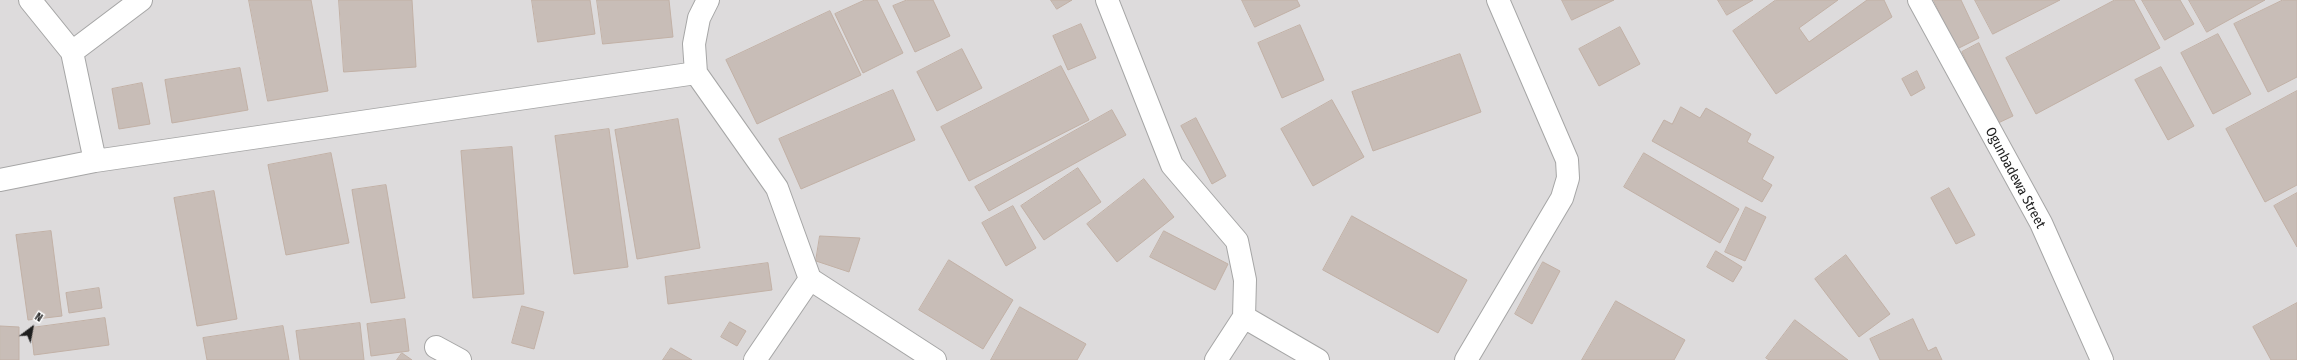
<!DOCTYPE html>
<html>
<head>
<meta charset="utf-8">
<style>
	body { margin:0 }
	#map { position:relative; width:2297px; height:360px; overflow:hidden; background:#f0ebe4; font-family:"Fira Sans Condensed",sans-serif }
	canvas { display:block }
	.north { position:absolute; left:12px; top:308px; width:40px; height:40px; -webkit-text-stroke:3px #fff; paint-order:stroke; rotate:32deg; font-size:11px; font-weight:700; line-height:16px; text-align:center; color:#1f1f1f }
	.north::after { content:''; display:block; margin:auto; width:14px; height:18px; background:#1f1f1f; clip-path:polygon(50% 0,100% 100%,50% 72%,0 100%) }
</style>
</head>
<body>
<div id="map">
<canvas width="2297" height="360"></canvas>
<div class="north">N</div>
</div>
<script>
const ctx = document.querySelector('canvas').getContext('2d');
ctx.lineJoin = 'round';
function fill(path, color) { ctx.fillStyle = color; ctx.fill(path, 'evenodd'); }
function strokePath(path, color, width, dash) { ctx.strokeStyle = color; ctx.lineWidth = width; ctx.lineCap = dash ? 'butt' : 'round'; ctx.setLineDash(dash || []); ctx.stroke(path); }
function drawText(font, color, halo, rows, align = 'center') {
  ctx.font = font + ' "Fira Sans Condensed",sans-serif'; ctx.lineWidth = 3; ctx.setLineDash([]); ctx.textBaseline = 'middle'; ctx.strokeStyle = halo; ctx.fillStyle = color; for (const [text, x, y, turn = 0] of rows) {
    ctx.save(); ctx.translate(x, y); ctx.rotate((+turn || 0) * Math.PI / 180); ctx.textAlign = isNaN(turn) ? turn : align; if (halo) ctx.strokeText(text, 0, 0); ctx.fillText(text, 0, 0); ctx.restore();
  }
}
fill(new Path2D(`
	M 0,0 L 2297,0 L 2297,360 L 0,360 Z`), '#dddbdc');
const building = new Path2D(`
	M 249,0 L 311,0 L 328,91 L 268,101 Z
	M 339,0 L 412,0 L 416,67 L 344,72 Z
	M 532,0 L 590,0 L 595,34 L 538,42 Z
	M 597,0 L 669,0 L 673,37 L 603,44 Z
	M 865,0 L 877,0 L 903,53 L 863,73 L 835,14 Z
	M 907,0 L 933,0 L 950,36 L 915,52 L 893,6 Z
	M 1051,0 L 1072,0 L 1057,9 Z
	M 1242,0 L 1297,0 L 1300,6 L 1255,27 Z
	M 1562,0 L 1614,0 L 1572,20 Z
	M 1718,0 L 1753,0 L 1727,15 Z
	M 1776,0 L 1838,0 L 1799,28 L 1809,42 L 1867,0 L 1884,0 L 1892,17 L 1776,94 L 1733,31 Z
	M 1934,0 L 1961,0 L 1979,38 L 1957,49 Z
	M 1975,0 L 2060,0 L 1993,34 Z
	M 2115,0 L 2134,0 L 2160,48 L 2036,114 L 2006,58 Z
	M 2142,0 L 2180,0 L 2194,24 L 2165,40 Z
	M 2189,0 L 2265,0 L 2207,32 Z
	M 2283,0 L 2297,0 L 2297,77 L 2268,92 L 2234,24 Z
	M 830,11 L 861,75 L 757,124 L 726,60 Z
	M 1081,24 L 1096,58 L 1068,70 L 1053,36 Z
	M 1300,25 L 1324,80 L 1282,98 L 1258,43 Z
	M 1620,27 L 1640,64 L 1599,86 L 1579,49 Z
	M 2218,34 L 2251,94 L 2213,114 L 2181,53 Z
	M 1979,43 L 2013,116 L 1996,124 L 1962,52 Z
	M 962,49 L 982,88 L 937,111 L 917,72 Z
	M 1460,54 L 1481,112 L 1373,151 L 1352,92 Z
	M 1061,66 L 1089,120 L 969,181 L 941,127 Z
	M 2161,67 L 2194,126 L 2168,140 L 2135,80 Z
	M 240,68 L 248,110 L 172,123 L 165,80 Z
	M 1917,71 L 1925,88 L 1911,96 L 1902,79 Z
	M 142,83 L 150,124 L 119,129 L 112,89 Z
	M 893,90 L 915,140 L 801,189 L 779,139 Z
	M 2297,91 L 2297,185 L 2265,202 L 2226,129 Z
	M 1332,100 L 1364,157 L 1313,186 L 1281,129 Z
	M 1681,107 L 1700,118 L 1706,108 L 1751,134 L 1747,142 L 1774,157 L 1762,179 L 1772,185 L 1762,202 L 1652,141 L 1664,120 L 1672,124 Z
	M 1112,110 L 1126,135 L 989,211 L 975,187 Z
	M 1196,118 L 1226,176 L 1212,184 L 1181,126 Z
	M 678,119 L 700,248 L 637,259 L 615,130 Z
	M 609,129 L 628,267 L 574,274 L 555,136 Z
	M 512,147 L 524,294 L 473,298 L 461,151 Z
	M 331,153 L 349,243 L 286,255 L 268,165 Z
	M 1644,153 L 1739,209 L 1720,243 L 1624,187 Z
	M 1078,168 L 1101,202 L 1044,240 L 1021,206 Z
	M 1144,179 L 1174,217 L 1117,262 L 1087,224 Z
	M 386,185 L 405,298 L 371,303 L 352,190 Z
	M 1949,188 L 1975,235 L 1956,244 L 1931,198 Z
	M 214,191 L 237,319 L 197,326 L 174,198 Z
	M 2297,193 L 2297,247 L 2274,206 Z
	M 1013,206 L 1036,248 L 1006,266 L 982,223 Z
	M 1746,207 L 1766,217 L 1745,261 L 1725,252 Z
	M 1352,216 L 1467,280 L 1438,333 L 1323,270 Z
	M 51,231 L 62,316 L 28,320 L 16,235 Z
	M 1164,231 L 1228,264 L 1215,290 L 1150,257 Z
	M 820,236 L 860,238 L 849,272 L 816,261 Z
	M 1716,251 L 1742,267 L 1733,282 L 1707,267 Z
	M 1846,255 L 1890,314 L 1859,337 L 1815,279 Z
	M 949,260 L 1013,300 L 983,349 L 919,310 Z
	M 1543,262 L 1560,271 L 1532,324 L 1515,314 Z
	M 768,263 L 772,290 L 668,304 L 665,277 Z
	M 99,288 L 102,308 L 69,313 L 66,293 Z
	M 1616,301 L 1685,340 L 1674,360 L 1582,360 Z
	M 2297,303 L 2297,360 L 2271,360 L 2253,327 Z
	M 522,306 L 544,312 L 534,349 L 512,343 Z
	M 1020,307 L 1086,344 L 1077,360 L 991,360 Z
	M 105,318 L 109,345 L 34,355 L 31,328 Z
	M 405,319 L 409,351 L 371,356 L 367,324 Z
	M 1913,319 L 1928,351 L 1936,347 L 1942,360 L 1880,360 L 1870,339 Z
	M 1795,320 L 1848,360 L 1769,360 L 1766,358 Z
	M 730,322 L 746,331 L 737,346 L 721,337 Z
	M 360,323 L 364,360 L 300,360 L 296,331 Z
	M 0,326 L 19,327 L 19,360 L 0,360 Z
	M 283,326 L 289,360 L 207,360 L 203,338 Z
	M 671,348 L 692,360 L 663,360 Z
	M 402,353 L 412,360 L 397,360 Z`);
fill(building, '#c8bdb7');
strokePath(building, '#c2b1a6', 1);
const minor = new Path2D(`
	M 30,0 L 72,52 L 95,161
	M 708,0 L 699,18 L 694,44 L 696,73 L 777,188 L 810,279 L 755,360
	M 1107,0 L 1172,165 L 1237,241 L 1245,280 L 1244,317 L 1318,360
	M 1919,0 L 2041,223 L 2102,360
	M 72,52 L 141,0
	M 0,180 L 95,161 L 696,73
	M 810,279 L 935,360
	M 436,347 L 460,360
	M 1216,360 L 1244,317
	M 1466,360 L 1562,198 L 1568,178 L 1567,160 L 1498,0`);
strokePath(minor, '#a6a6a6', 24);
strokePath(minor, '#fff', 22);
drawText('14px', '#1f1f1f', '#fff', [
	["Ogunbadewa Street",2015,178,62]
]);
</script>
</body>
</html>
